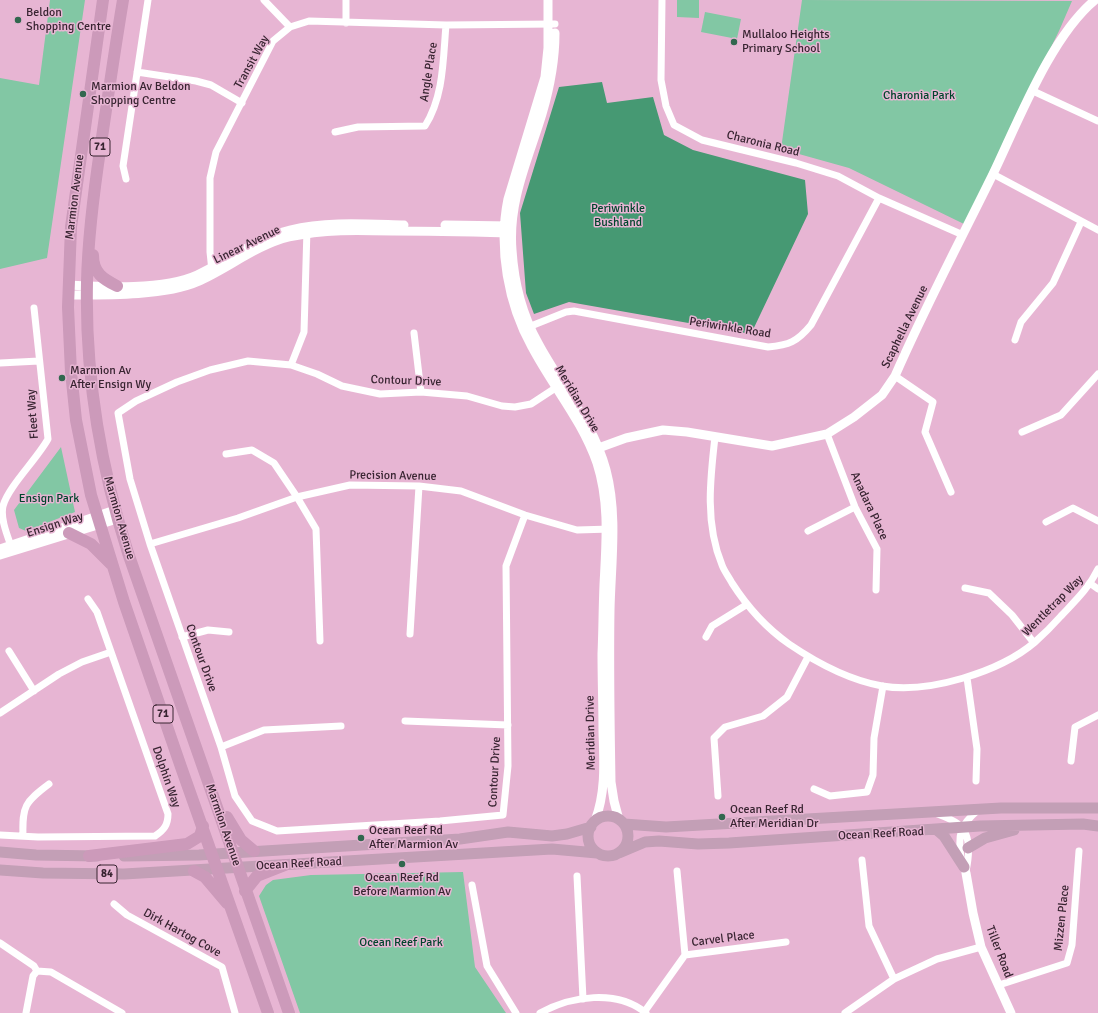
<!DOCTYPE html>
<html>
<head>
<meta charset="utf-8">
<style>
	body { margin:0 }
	canvas { display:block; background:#e7b5d3 }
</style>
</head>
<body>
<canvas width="1098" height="1013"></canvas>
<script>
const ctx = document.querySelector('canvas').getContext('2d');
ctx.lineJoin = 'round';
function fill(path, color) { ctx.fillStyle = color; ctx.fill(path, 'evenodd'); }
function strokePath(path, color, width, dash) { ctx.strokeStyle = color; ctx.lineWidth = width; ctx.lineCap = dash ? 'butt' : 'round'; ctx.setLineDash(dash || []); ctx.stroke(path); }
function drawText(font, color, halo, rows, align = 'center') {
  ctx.font = font + ' Signika,sans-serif'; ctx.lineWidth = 3; ctx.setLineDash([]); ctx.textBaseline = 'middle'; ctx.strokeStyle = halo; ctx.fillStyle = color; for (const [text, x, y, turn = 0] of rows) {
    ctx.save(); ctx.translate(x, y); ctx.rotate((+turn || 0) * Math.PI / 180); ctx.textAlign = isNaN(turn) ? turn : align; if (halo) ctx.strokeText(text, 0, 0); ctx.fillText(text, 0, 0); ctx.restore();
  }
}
fill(new Path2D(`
	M 50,0 L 85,0 L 47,258 L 0,269 L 0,78 L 39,85 Z
	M 677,0 L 699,0 L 699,18 L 677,17 Z
	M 802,0 L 1072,1 L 1059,31 L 964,224 L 849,168 L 781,149 Z
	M 705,12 L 741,19 L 737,39 L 701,32 Z
	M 61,447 L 75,512 L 26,531 L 19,528 L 14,510 Z
	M 463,872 L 475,967 L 506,1013 L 300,1013 L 259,896 L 266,885 L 273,880 L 311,875 Z`), '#82c7a4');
fill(new Path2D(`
	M 602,82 L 607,103 L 653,97 L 664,135 L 693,150 L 805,180 L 808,214 L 751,334 L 569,302 L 534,314 L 526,293 L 520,213 L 559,87 Z`), '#469973');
strokePath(new Path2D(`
	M 264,0 L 290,27
	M 346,0 L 346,23
	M 662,0 L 661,80 L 666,106 L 674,125 L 702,140 L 796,163 L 838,176 L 879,198 L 963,235
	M 137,72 L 196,81 L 211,85 L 242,103
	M 1033,91 L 1098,121
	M 335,132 L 358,127 L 425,126 C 444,96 443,59 446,25
	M 993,174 L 1098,230
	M 126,179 L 123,166 L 148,0
	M 212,271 L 210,252 L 210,178 L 216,152 L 273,41 L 290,27 L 309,21 L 446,25 L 555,24
	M 526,328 L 566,312 L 574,311 L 768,347 C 789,345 797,342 811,325 L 879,198
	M 414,333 L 421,392
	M 1015,340 L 1021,322 L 1053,283 L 1081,222
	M 0,363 L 39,361
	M 291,365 L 304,332 L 307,229
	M 895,376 L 933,402 L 925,432 L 951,492
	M 1022,432 L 1061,415 L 1098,374
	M 827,434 L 855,507 L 877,549 L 876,590
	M 715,437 C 710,480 705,524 722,565 C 724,571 729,577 732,583 C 748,608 765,627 789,644 C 817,663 849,680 882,686 C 928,694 1000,672 1035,642 C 1044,634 1053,625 1061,616 C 1075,601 1089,588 1098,569
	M 226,454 L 252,450 L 274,463 L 297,497 L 316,529 L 320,641
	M 525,515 L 506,566 L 508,766 L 503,815 L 440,821 L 277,831 L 252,821 L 235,796 L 221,747 L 150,544 L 130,479 L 118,413 L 136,401 L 177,382 L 210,370 L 248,361 L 291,365 L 317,374 L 342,386 L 380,394 L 421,392 L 467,396 L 502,406 L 515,407 L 531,404 L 560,385
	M 1046,522 L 1073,508 L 1098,521
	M 808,531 L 855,507
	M 150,544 L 238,518 L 297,497 L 350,485 L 419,486 L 461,491 L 525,515 L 577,530 L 611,529
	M 12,549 C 8,537 0,519 3,506 C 8,487 37,459 48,439 L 34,308
	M 1091,584 L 1098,589
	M 965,588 L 989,593 L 1012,615 L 1034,643
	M 410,634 L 419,486
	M 182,637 L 208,630 L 229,632
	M 706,637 L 712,626 L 746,605
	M 9,651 L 34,691
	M 967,678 L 977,749 L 976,781
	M 0,713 L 59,674 L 82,662 L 111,652
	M 405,721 L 508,725
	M 221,747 L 264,730 L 341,726
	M 1071,761 L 1075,727 L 1098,715
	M 814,789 L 830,796 L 867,792 L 873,775 L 874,738 L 883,686
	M 718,796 L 714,738 L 725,727 L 763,716 L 787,697 L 808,657
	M 935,813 C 943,816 952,819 958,824 C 972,834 969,857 966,871
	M 0,835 L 38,837 L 155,836 C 164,830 168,825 168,814 L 97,612 L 88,599
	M 23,836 C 22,806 25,802 49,784
	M 961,858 C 958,835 959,826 978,810
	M 862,860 L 869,926 L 894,979
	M 677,871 L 685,955
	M 577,876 L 583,999
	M 472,885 L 487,966 L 516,1013
	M 114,904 L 127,915 L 222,967 L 235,1013
	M 0,943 L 34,966 L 37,971
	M 999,985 L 1067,963 L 1072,945 L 1079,851
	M 645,1011 L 685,955 L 786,942
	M 26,1013 L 33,976 L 37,971 L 51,972 L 122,1013
	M 540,1013 C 571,996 617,989 646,1013
	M 845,1013 L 894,979 L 937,959 L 981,947`), '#fff', 7);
strokePath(new Path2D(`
	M 548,0 L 548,48 L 545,77 L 508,199 C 498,248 508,304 532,347 C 553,387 582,420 597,463 C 610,503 606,544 604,585 C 603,608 603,631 602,654 C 602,680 603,706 603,732 C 604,762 606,792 595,821
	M 555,33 C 555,61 550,87 542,114 C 528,160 508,201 512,250 C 514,282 522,314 538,343 C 561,386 593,422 606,470 C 618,515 611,563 610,610 C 609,667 610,724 611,782 L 614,801 L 619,820
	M 445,225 L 510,226
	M 68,285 C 105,287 164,290 197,275 C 228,261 257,238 290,230 C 327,221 366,224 404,225
	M 68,295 C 103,295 166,296 197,282 C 227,269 256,245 289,237 C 324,229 358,230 394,231 C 432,231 471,232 509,233
	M 593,450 L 626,438 L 663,430 L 687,432 L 772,446 L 827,434 L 854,417 L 882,395 L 895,376 C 925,307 960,241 993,174 C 1018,122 1051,36 1095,0
	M 0,549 L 115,510
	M 0,555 L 117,519
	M 966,873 L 973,913 L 981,947 L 1011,1013`), '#fff', 9);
strokePath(new Path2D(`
	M588 836a20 20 0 1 1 40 0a20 20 0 1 1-40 0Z
	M 624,824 L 666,827 L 1001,808 L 1098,808
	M 937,830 L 944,836 L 964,867
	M 968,848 L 985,838 L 1014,830
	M 0,852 L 36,855 L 97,856
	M 619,853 L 645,842 L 659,841 L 698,844 L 729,843 L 980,826 L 1083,824 L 1098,826
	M 124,856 L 199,855 L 460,839 L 508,832 L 552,836 L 567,834 L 591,827
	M 0,870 L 43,873 L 124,874 L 552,849 L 597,853`), '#c39fb6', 11);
strokePath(new Path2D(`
	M 103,0 L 71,227 L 68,307 L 71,372 L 76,420 L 91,495 L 124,602 L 181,767 L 268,1013
	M 123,0 C 115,48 108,96 101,144 C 94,190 88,235 87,282 C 85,374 100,465 128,553 L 289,1013
	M 93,255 C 93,273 103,279 117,286
	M 69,533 L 91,544 L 111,564
	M 227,817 L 241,840 L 254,851
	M 89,856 L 187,844 L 200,836 L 203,826
	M 194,871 L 205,877 L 227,903
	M 245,891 L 257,876 L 285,865`), '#cc9aba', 12);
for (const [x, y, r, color] of [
	[18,20,4,"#31674e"],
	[734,42,4,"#31674e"],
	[83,94,4,"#31674e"],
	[62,378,4,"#31674e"],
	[722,817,4,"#31674e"],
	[361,838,4,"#31674e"],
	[402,864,4,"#31674e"]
]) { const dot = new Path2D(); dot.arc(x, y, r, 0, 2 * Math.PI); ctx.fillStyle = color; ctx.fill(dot); strokePath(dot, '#e7b5d3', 1.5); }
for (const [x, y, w] of [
	[100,147,20],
	[163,714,20],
	[107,874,20]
]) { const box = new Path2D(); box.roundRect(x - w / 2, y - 9, w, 18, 3); ctx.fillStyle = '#e7b5d3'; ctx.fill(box); strokePath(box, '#382431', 1); }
drawText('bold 11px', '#382431', null, [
	["71",100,147],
	["71",163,714],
	["84",107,874]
]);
drawText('12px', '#382431', '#e7b5d3', [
	["Beldon",26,13],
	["Shopping Centre",26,27],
	["Mullaloo Heights",742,35],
	["Primary School",742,49],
	["Marmion Av Beldon",91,87],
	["Shopping Centre",91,101],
	["Marmion Av",70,371],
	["After Ensign Wy",70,385],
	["Ocean Reef Rd",730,810],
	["After Meridian Dr",730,824],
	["Ocean Reef Rd",369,831],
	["After Marmion Av",369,845],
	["Ocean Reef Rd",402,878,"center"],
	["Before Marmion Av",402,892,"center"]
], 'left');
drawText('12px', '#382431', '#e7b5d3', [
	["Transit Way",252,62,-61],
	["Angle Place",429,72,-81],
	["Charonia Road",763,144,14],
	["Marmion Avenue",75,197,-83],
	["Linear Avenue",247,245,-26],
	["Scaphella Avenue",905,327,-64],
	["Periwinkle Road",730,328,9],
	["Contour Drive",406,381,2],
	["Meridian Drive",577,399,59],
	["Fleet Way",33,414,-94],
	["Precision Avenue",393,476,1],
	["Anadara Place",869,506,65],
	["Marmion Avenue",119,518,74],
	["Ensign Way",55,525,-18],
	["Wentletrap Way",1053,606,-45],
	["Contour Drive",201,658,70],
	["Meridian Drive",591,733,-91],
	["Contour Drive",495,772,-87],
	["Dolphin Way",166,777,71],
	["Marmion Avenue",223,825,71],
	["Ocean Reef Road",881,834,-3],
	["Ocean Reef Road",299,864,-3],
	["Mizzen Place",1062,918,-84],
	["Dirk Hartog Cove",182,933,29],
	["Carvel Place",723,939,-7],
	["Tiller Road",999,952,69]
]);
drawText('12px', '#00452c', '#e7b5d3', [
	["Charonia Park",919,96],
	["Periwinkle",618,209],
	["Bushland",618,223],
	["Ensign Park",49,499],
	["Ocean Reef Park",401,943]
]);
</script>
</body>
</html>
